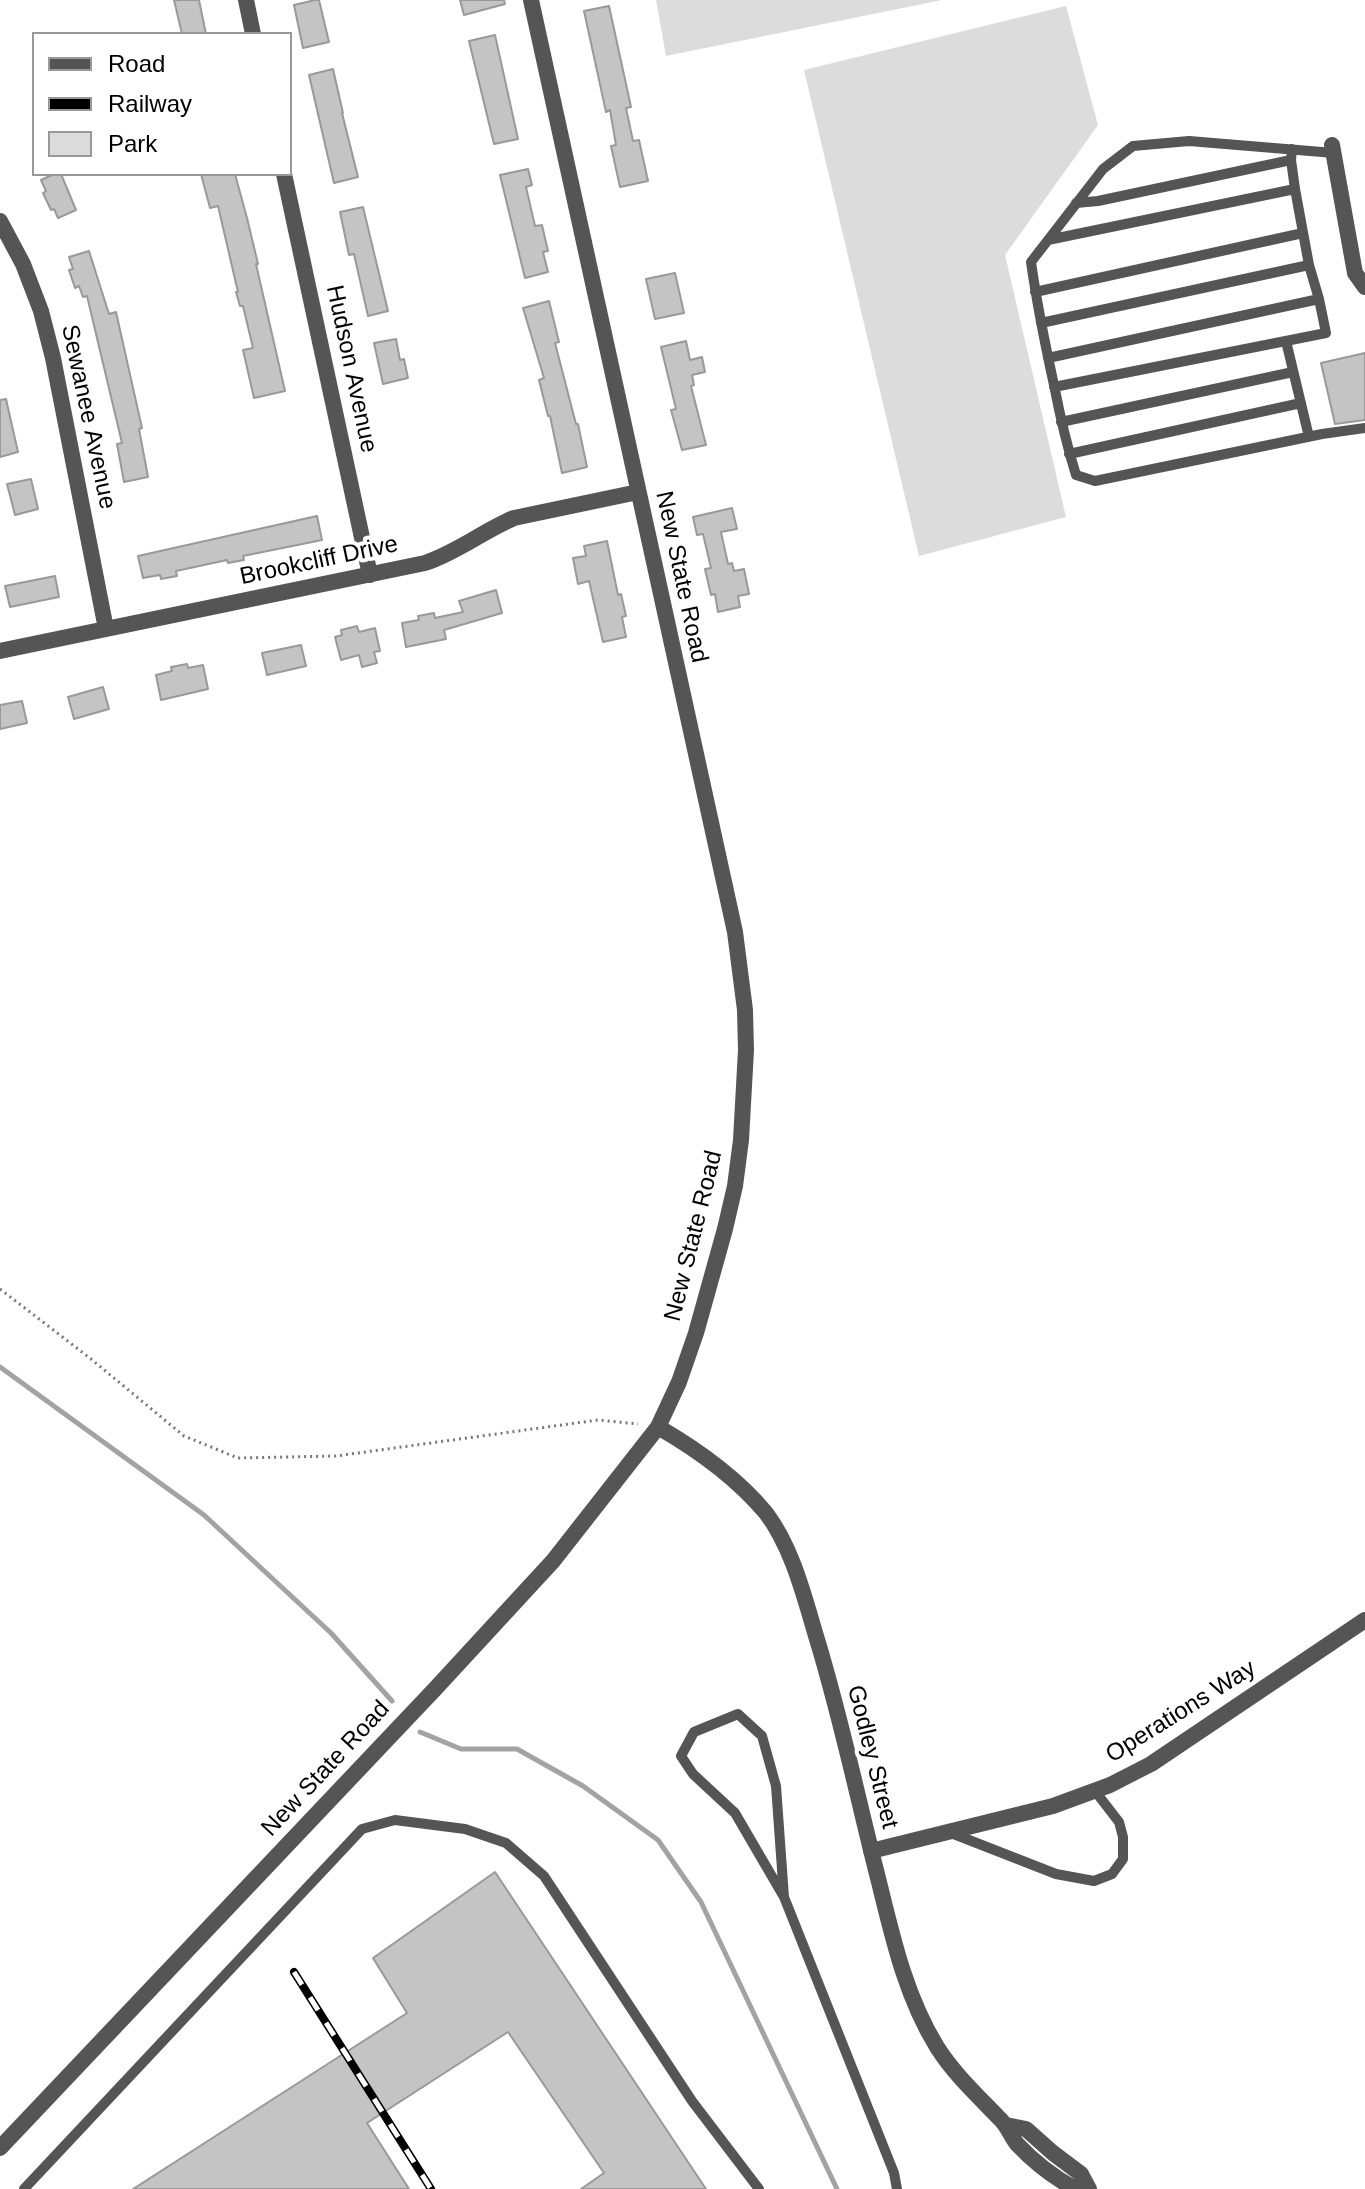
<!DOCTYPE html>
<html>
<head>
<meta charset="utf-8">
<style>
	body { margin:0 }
	#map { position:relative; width:1365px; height:2189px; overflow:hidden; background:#fff; font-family:Helvetica,sans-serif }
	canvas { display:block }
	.legend { position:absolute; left:32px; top:32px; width:260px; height:144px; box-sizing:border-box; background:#fff; border:2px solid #999; margin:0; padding:10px 14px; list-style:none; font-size:24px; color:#000 }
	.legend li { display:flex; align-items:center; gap:16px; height:40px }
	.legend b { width:40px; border:2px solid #999 }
</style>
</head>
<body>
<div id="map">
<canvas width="1365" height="2189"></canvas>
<ul class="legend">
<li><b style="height:10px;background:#555"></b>Road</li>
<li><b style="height:10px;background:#000"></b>Railway</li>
<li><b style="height:22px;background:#dcdcdc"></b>Park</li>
</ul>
</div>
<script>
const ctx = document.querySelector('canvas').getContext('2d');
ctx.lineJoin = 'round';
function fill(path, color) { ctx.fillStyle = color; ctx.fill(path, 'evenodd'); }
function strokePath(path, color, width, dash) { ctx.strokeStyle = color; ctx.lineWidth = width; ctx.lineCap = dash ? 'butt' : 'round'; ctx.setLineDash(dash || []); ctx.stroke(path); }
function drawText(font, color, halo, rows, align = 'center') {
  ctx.font = font + ' Helvetica,sans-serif'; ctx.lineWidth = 8; ctx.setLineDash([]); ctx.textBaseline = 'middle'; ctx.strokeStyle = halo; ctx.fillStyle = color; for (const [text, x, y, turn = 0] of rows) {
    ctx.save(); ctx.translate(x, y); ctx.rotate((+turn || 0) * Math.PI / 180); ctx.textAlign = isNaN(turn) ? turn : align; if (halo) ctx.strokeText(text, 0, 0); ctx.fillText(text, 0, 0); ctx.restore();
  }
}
fill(new Path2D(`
	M 656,0 L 942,0 L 666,56 Z
	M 1066,6 L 1098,125 L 1005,255 L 1066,517 L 919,556 L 804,70 Z`), '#dcdcdc');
strokePath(new Path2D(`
	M 0,1367 L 204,1515 L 331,1633 L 392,1701
	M 420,1732 L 461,1749 L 517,1749 L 583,1786 L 658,1840 L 701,1902 L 837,2189`), '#a3a3a3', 5);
const building = new Path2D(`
	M 174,0 L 199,0 L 206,34 L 182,34 Z
	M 315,0 L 319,0 L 329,42 L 303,48 L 294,5 Z
	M 460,0 L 504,0 L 505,4 L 464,15 Z
	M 609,6 L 631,107 L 626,108 L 633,141 L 639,140 L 648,181 L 620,187 L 611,146 L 616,145 L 610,110 L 606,112 L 584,11 Z
	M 495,35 L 518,139 L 494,144 L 469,41 Z
	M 333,69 L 343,113 L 342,113 L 358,177 L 334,183 L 309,75 Z
	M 528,169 L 532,185 L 526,187 L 535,226 L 542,225 L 548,251 L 543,252 L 548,272 L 525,278 L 500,175 Z
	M 54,174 L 61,174 L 76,210 L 58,218 L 54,209 L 51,210 L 43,193 L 46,191 L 41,180 Z
	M 201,174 L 235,174 L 247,218 L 258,264 L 256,264 L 285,391 L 254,398 L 243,350 L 253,348 L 243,306 L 240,306 L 236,292 L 238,292 L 218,206 L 210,208 Z
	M 363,207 L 388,311 L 368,316 L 354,254 L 349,255 L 340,212 Z
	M 89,251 L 109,314 L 116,312 L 142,428 L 139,429 L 148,477 L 124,482 L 117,444 L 122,443 L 87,296 L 83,297 L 79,286 L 75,288 L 69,270 L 73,269 L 69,257 Z
	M 675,273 L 684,313 L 655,319 L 646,279 Z
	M 549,301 L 559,342 L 555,343 L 576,424 L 578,424 L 587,467 L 562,473 L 550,416 L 548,416 L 539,380 L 544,378 L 523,308 Z
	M 396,339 L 400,360 L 404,359 L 408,378 L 383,384 L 374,343 Z
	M 686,341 L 690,360 L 702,357 L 705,372 L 692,375 L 694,385 L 691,386 L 706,445 L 682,450 L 671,410 L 676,409 L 661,347 Z
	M 1365,353 L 1365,420 L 1335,424 L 1321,363 Z
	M 6,399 L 18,452 L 0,457 L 0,400 Z
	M 31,479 L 38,509 L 15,515 L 7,484 Z
	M 732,508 L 737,529 L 721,532 L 728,564 L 732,563 L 734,571 L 744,569 L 749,594 L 738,596 L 740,607 L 718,612 L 715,594 L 711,595 L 705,569 L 711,568 L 703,534 L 697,535 L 693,517 Z
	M 317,516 L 322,540 L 243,556 L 244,560 L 228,563 L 227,560 L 176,571 L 177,576 L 161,579 L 160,575 L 143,578 L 138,556 Z
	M 607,541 L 618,595 L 621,594 L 626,616 L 622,617 L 626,637 L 603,642 L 589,581 L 578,584 L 573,558 L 586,556 L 584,546 Z
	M 55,576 L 59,597 L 10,607 L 5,586 Z
	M 496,590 L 502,613 L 444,630 L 446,639 L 406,647 L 402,623 L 419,620 L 418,616 L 434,613 L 435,618 L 463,612 L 459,601 Z
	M 357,626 L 359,632 L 375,628 L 380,651 L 374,652 L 377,663 L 362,667 L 359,655 L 341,660 L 335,637 L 342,635 L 341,630 Z
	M 301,645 L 306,666 L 267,675 L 262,653 Z
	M 187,664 L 188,668 L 203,665 L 208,689 L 161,700 L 156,675 L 172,671 L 171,667 Z
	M 103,687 L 109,709 L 74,719 L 68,697 Z
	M 22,701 L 27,723 L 0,729 L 0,705 Z
	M 495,1872 L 706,2189 L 581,2189 L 604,2173 L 508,2032 L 367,2123 L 409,2189 L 133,2189 L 407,2013 L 373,1958 Z`);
fill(building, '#c4c4c4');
strokePath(building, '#999', 2);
strokePath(new Path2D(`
	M 0,1289 L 91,1359 L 184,1436 L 238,1458 L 336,1456 L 598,1420 L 638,1424`), '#777', 3, [2, 4]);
strokePath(new Path2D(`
	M 1334,153 L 1189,141 L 1133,146 L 1103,169 L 1031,262 C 1037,304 1045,344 1054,385 C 1060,416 1067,446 1076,475 L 1095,481 L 1322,434 L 1365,428
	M 1076,203 L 1098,201 L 1291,160
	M 1048,240 L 1295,189
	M 1035,292 L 1303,233
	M 1041,323 L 1309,265
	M 1286,341 L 1309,437
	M 1048,358 L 1319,299
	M 1054,387 L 1326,333 L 1319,299 L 1309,265 L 1295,189 L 1291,160 L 1292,149
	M 1061,422 L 1293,372
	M 1069,454 L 1301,403
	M 951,1833 L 1056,1874 L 1094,1881 L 1112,1874 L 1123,1859 L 1123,1837 L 1119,1822 L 1095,1791
	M 784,1897 L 776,1786 L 762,1736 L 738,1714 L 694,1732 L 681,1756 L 693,1774 L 735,1813 L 784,1897 L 894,2173 L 897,2189
	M 24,2189 L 362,1829 L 395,1820 L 465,1829 L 506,1843 L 544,1876 L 692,2101 L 759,2189`), '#555', 10);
strokePath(new Path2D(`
	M 246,0 L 253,34
	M 1332,145 L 1355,273 L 1365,287
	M 284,174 L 370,575
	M 0,221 L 23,264 L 41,311 L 53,358 L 106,629
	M 0,651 L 425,563 C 458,552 483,531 514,518 L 638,492
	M 658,1427 C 698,1450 736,1477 766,1513 C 792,1547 804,1596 816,1636 C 841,1717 858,1800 879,1882 C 893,1939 906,1997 937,2047 C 954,2074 978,2096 1001,2120 C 1008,2127 1011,2137 1017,2144 C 1033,2161 1055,2178 1075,2189
	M 871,1851 L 1053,1806 L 1110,1785 L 1151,1764 L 1365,1620
	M 1006,2125 L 1026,2129 L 1053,2153 L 1081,2174 L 1089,2189
	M 0,2148 L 435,1689 L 553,1561 L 658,1427 L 679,1382 L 696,1333 L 725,1229 L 735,1186 L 741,1140 L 746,1050 L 745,1010 L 735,932 L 531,0`), '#555', 16);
const rail = new Path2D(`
	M 294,1972 L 431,2189`);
strokePath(rail, '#000', 8);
strokePath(rail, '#fff', 5, [15]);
drawText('24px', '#000', '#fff', [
	["Hudson Avenue",351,369,78],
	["Sewanee Avenue",88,417,78],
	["Brookcliff Drive",319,561,-12],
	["New State Road",681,577,78],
	["New State Road",694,1236,-76],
	["Operations Way",1181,1712,-32],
	["Godley Street",872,1757,76],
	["New State Road",326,1769,-47]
]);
</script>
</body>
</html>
